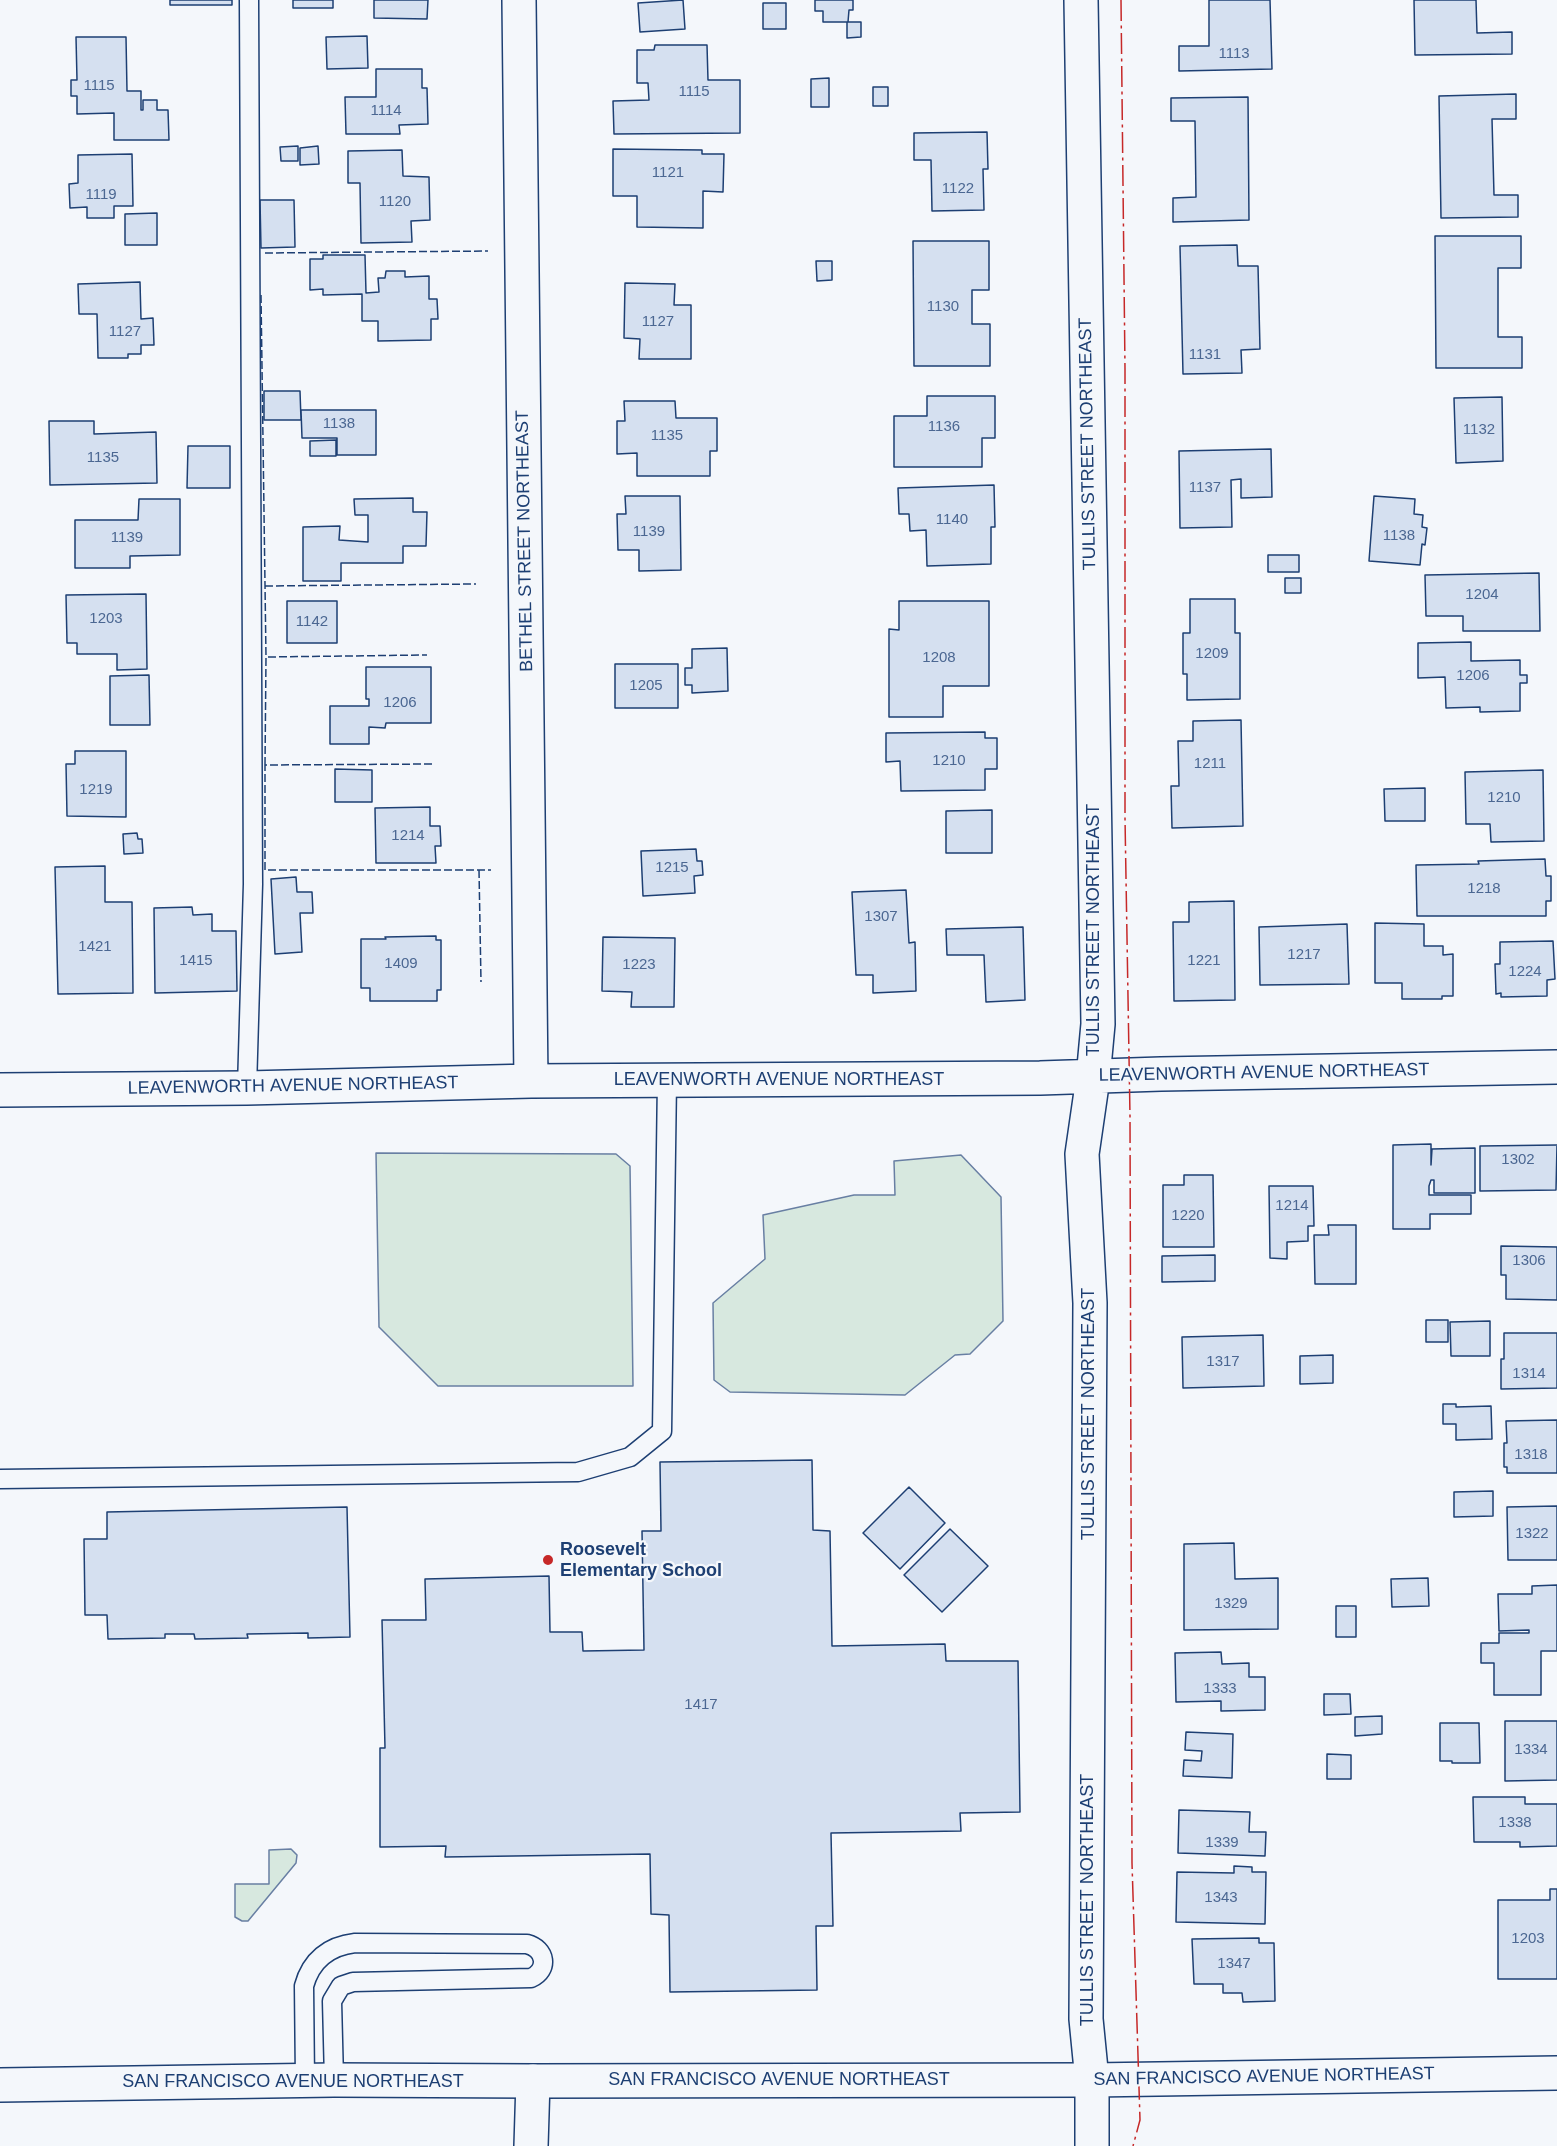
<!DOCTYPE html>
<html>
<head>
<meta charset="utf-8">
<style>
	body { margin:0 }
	canvas { display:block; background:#f4f7fb }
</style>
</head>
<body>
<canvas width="1557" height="2146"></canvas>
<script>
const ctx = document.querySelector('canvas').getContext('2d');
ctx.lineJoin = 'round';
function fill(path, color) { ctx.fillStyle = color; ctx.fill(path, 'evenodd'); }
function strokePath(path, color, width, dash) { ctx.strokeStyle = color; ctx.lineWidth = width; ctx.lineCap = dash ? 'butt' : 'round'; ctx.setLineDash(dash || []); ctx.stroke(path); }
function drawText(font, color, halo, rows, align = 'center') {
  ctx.font = font + ' Helvetica,sans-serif'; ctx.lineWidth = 4.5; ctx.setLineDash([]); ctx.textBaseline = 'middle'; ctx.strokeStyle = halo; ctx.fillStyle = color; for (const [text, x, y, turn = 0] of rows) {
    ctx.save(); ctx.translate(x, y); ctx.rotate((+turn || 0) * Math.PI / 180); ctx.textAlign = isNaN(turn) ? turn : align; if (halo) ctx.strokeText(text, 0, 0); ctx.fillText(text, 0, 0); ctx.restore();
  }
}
const green = new Path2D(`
	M 376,1153 L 616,1154 L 630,1166 L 633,1386 L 438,1386 L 379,1327 Z
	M 961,1155 L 1001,1197 L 1003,1321 L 970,1354 L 955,1355 L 905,1395 L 730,1392 L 714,1380 L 713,1303 L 765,1259 L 763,1215 L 854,1195 L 895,1195 L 894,1161 Z
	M 291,1849 L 297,1855 L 296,1863 L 248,1921 L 242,1921 L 235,1917 L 235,1884 L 269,1884 L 269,1850 Z`);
fill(green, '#d7e8df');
strokePath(green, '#687fa3', 1.5);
const building = new Path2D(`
	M 170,0 L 232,0 L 232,5 L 170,5 Z
	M 293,0 L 333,0 L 333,8 L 293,8 Z
	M 374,0 L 428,0 L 427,19 L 374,18 Z
	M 683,0 L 685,29 L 640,32 L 638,3 Z
	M 815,0 L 853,0 L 853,10 L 849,10 L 848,22 L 823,22 L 823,11 L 815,11 Z
	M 1209,0 L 1270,0 L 1272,69 L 1179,71 L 1179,46 L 1209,46 Z
	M 1414,0 L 1476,0 L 1477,33 L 1512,32 L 1512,54 L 1415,55 Z
	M 763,3 L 786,3 L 786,29 L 763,29 Z
	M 847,22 L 861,22 L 861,37 L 847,38 Z
	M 367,36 L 368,68 L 327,69 L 326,37 Z
	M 76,37 L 126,37 L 127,91 L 141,91 L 141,110 L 143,110 L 143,100 L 157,100 L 157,110 L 168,110 L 169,140 L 114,140 L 114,113 L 77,114 L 77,96 L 71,96 L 71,80 L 77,80 Z
	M 655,45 L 707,45 L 708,80 L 740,80 L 740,133 L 614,134 L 613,101 L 649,100 L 648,83 L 637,83 L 637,50 L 654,50 Z
	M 376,69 L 422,69 L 422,88 L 427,88 L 428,124 L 399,125 L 400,134 L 346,134 L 345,97 L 376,97 Z
	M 829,78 L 829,107 L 811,107 L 811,79 Z
	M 873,87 L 888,87 L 888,106 L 873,106 Z
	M 1516,94 L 1516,119 L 1492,119 L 1494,195 L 1518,195 L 1518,217 L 1441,218 L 1439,96 Z
	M 1248,97 L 1249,220 L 1173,222 L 1173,198 L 1196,197 L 1195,121 L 1171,121 L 1171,98 Z
	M 987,132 L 988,169 L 983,169 L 984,210 L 932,211 L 931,160 L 914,160 L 914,133 Z
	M 298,146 L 298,161 L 281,161 L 280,147 Z
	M 318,146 L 319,164 L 300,165 L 300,148 Z
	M 613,149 L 702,150 L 702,154 L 724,154 L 723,192 L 703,191 L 703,228 L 637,227 L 637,196 L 613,196 Z
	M 402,150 L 403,176 L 429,177 L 430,220 L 411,221 L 412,242 L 361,243 L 360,183 L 348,183 L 348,151 Z
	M 132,154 L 133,206 L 114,206 L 114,218 L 87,218 L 87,207 L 70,208 L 69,184 L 78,183 L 78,155 Z
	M 260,200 L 294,200 L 295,247 L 261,248 Z
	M 157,213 L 157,245 L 125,245 L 125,214 Z
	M 1435,236 L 1521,236 L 1521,268 L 1498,268 L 1498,337 L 1522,337 L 1522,368 L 1436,368 Z
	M 913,241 L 989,241 L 989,290 L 972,290 L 972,324 L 990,324 L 990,366 L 914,366 Z
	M 1237,245 L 1238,266 L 1258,266 L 1260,349 L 1241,350 L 1242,373 L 1183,374 L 1180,246 Z
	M 323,255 L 365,255 L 366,293 L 379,292 L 378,278 L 385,278 L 386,271 L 405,271 L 405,277 L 429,276 L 429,299 L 437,299 L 438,319 L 431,319 L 431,340 L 378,341 L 378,321 L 362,321 L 362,294 L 323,295 L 323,289 L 310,290 L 310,259 L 323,259 Z
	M 816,261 L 832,261 L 832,280 L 817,281 Z
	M 140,282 L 141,319 L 153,318 L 154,345 L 141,345 L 141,354 L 128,354 L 128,358 L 98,358 L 97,314 L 79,314 L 78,284 Z
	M 625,283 L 675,284 L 674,305 L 691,305 L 691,359 L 639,359 L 640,339 L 624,338 Z
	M 264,391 L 300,391 L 301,420 L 264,420 Z
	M 927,396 L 995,396 L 995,438 L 982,438 L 982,467 L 894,467 L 894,416 L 927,416 Z
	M 1502,397 L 1503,461 L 1456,463 L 1454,398 Z
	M 624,401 L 675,401 L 676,418 L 717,418 L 717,451 L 710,451 L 710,476 L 637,476 L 637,453 L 617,454 L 617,421 L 625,421 Z
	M 301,410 L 376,410 L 376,455 L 337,455 L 337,438 L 302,438 Z
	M 49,421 L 94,421 L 94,434 L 156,432 L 157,483 L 50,485 Z
	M 336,440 L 336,456 L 310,456 L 310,441 Z
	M 188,446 L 230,446 L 230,488 L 187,488 Z
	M 1271,449 L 1272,497 L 1241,498 L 1241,479 L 1231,480 L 1232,527 L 1180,528 L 1179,451 Z
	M 994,485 L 995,527 L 991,527 L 991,564 L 927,566 L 926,530 L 910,531 L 909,514 L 899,514 L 898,488 Z
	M 625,496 L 680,496 L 681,570 L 639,571 L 639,550 L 618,550 L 617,514 L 626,514 Z
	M 1374,496 L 1415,499 L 1414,514 L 1423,515 L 1422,527 L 1427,528 L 1425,545 L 1422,544 L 1420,565 L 1369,561 Z
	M 413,498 L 413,512 L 427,512 L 426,546 L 403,546 L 403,563 L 341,563 L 341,581 L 303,581 L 303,527 L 340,526 L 339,540 L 368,542 L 368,515 L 355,515 L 354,499 Z
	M 139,499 L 180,499 L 180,555 L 130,556 L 130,568 L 75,568 L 75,520 L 138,520 Z
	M 1268,555 L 1299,555 L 1299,572 L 1268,572 Z
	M 1539,573 L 1540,631 L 1463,631 L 1463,616 L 1426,616 L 1425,575 Z
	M 1285,578 L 1301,578 L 1301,593 L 1285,593 Z
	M 146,594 L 147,669 L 117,670 L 117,654 L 77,654 L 77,643 L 67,643 L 66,595 Z
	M 1190,599 L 1235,599 L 1235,633 L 1240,633 L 1240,699 L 1187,700 L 1187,674 L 1183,674 L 1183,633 L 1190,633 Z
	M 287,601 L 337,601 L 337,643 L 287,643 Z
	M 899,601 L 989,601 L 989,686 L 943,686 L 943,717 L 889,717 L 889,629 L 899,630 Z
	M 1471,642 L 1471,661 L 1520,660 L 1520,675 L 1527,675 L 1527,683 L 1520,683 L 1520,711 L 1480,712 L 1480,707 L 1446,708 L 1445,677 L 1418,678 L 1418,643 Z
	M 727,648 L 728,691 L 692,693 L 692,685 L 685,685 L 685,668 L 692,668 L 692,649 Z
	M 615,664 L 678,664 L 678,708 L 615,708 Z
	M 366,667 L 431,667 L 431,723 L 386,723 L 385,728 L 369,727 L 369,744 L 330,744 L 330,706 L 369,706 L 369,699 L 366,699 Z
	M 149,675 L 150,725 L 110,725 L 110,676 Z
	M 1241,720 L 1243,826 L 1172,828 L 1171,786 L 1179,786 L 1178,741 L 1193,741 L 1193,721 Z
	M 985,732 L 985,738 L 997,738 L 997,769 L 985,769 L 985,790 L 901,791 L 900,761 L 886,762 L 886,733 Z
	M 75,751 L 126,751 L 126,817 L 67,816 L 66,764 L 75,764 Z
	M 335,769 L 372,770 L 372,802 L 335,802 Z
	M 1543,770 L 1544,841 L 1491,842 L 1490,824 L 1466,824 L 1465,772 Z
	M 1425,788 L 1425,821 L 1385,821 L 1384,789 Z
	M 430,807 L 430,826 L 440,826 L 441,846 L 435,846 L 436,863 L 376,863 L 375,808 Z
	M 992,810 L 992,853 L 946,853 L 946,811 Z
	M 137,833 L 138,839 L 142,839 L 143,853 L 124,854 L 123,834 Z
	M 696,849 L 697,861 L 702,861 L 703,875 L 694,876 L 695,893 L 643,896 L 641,851 Z
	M 1545,859 L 1546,876 L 1551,876 L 1551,901 L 1546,901 L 1546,916 L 1417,916 L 1416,865 L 1479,864 L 1478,861 Z
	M 105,866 L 105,902 L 132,902 L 133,993 L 58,994 L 55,867 Z
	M 296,877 L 297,892 L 312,892 L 313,913 L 300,913 L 302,952 L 275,954 L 271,879 Z
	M 906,890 L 909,943 L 915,942 L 916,991 L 873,993 L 873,975 L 856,975 L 852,892 Z
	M 1234,901 L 1235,1000 L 1174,1001 L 1173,922 L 1189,922 L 1189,902 Z
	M 192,907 L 193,915 L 212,914 L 212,931 L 236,931 L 237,991 L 155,993 L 154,908 Z
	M 1375,923 L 1424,924 L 1424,946 L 1443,946 L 1443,955 L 1453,954 L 1453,996 L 1442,996 L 1442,999 L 1402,999 L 1402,983 L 1375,983 Z
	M 1347,924 L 1349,984 L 1260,985 L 1259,927 Z
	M 1023,927 L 1025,1000 L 986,1002 L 984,955 L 947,955 L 946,929 Z
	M 436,936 L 436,940 L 441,940 L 441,990 L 437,990 L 437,1001 L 370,1001 L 370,988 L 361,988 L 361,939 L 386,939 L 385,937 Z
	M 603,937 L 675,938 L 674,1007 L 631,1007 L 632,992 L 602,991 Z
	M 1553,941 L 1555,979 L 1547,980 L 1547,996 L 1501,997 L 1501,993 L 1496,994 L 1495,964 L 1500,964 L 1500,942 Z
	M 1431,1144 L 1431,1165 L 1432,1149 L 1475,1148 L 1475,1193 L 1434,1193 L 1434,1180 L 1431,1180 L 1429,1186 L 1429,1195 L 1471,1195 L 1471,1214 L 1430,1214 L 1430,1229 L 1393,1229 L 1393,1145 Z
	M 1557,1145 L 1556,1190 L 1480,1191 L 1480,1146 Z
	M 1184,1175 L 1213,1175 L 1214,1247 L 1163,1247 L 1163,1185 L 1184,1185 Z
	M 1269,1186 L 1313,1186 L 1314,1226 L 1308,1226 L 1308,1241 L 1287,1242 L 1287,1259 L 1270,1258 Z
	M 1328,1225 L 1356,1225 L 1356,1284 L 1315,1284 L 1314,1235 L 1329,1235 Z
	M 1501,1246 L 1557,1247 L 1557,1300 L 1506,1299 L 1506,1275 L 1501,1275 Z
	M 1215,1255 L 1215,1281 L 1162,1282 L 1162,1256 Z
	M 1426,1320 L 1448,1320 L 1448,1342 L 1426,1342 Z
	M 1490,1321 L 1490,1356 L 1451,1356 L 1450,1322 Z
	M 1504,1333 L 1557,1333 L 1557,1388 L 1501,1389 L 1501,1359 L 1504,1359 Z
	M 1263,1335 L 1264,1386 L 1183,1388 L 1182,1337 Z
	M 1333,1355 L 1333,1383 L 1300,1384 L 1300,1356 Z
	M 1443,1404 L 1456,1404 L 1456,1407 L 1491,1406 L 1492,1439 L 1456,1440 L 1456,1424 L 1443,1424 Z
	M 1557,1420 L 1557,1473 L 1507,1473 L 1507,1467 L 1504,1467 L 1504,1443 L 1507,1443 L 1506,1421 Z
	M 812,1460 L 813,1530 L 830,1531 L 832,1646 L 945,1644 L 946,1661 L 1018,1661 L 1020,1812 L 960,1813 L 961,1831 L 831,1833 L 833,1926 L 816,1926 L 817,1990 L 670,1992 L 669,1915 L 651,1914 L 650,1854 L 445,1857 L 446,1846 L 380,1847 L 380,1748 L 385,1748 L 382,1620 L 426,1620 L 425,1579 L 549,1576 L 550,1632 L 582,1632 L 583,1651 L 644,1650 L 642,1531 L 661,1531 L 660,1462 Z
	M 909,1487 L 945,1523 L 900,1569 L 863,1533 Z
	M 1493,1491 L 1493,1516 L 1454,1517 L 1454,1492 Z
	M 1557,1506 L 1557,1560 L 1508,1560 L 1507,1507 Z
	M 347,1507 L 350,1637 L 308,1638 L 308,1633 L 247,1634 L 248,1638 L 195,1639 L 194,1634 L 165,1634 L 165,1638 L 108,1639 L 107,1615 L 85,1615 L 84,1539 L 107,1539 L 107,1512 Z
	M 950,1529 L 988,1566 L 942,1612 L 904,1575 Z
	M 1234,1543 L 1235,1579 L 1278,1578 L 1278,1629 L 1184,1630 L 1184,1544 Z
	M 1428,1578 L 1429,1606 L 1392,1607 L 1391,1579 Z
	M 1557,1585 L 1557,1651 L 1541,1651 L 1541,1695 L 1494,1695 L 1494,1663 L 1481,1663 L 1481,1643 L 1499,1643 L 1499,1633 L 1529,1633 L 1529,1630 L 1499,1631 L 1498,1594 L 1532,1594 L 1532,1586 Z
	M 1336,1606 L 1356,1606 L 1356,1637 L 1336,1637 Z
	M 1221,1652 L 1222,1664 L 1249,1663 L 1249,1677 L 1265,1677 L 1265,1710 L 1221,1711 L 1221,1701 L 1176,1702 L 1175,1653 Z
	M 1324,1694 L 1350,1694 L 1351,1714 L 1324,1715 Z
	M 1382,1716 L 1382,1734 L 1355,1736 L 1355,1717 Z
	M 1505,1721 L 1557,1721 L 1557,1780 L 1505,1781 Z
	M 1440,1723 L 1479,1723 L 1480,1763 L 1452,1763 L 1452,1761 L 1440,1761 Z
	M 1186,1732 L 1233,1734 L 1232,1778 L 1183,1776 L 1184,1760 L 1201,1761 L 1202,1751 L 1185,1750 Z
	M 1327,1754 L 1351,1755 L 1351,1779 L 1327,1779 Z
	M 1473,1797 L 1525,1797 L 1525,1804 L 1557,1804 L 1557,1846 L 1520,1847 L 1520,1842 L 1474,1842 Z
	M 1179,1810 L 1250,1812 L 1249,1832 L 1266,1832 L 1265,1856 L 1178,1853 Z
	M 1234,1866 L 1252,1867 L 1252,1872 L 1266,1872 L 1265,1924 L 1176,1922 L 1177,1872 L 1234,1873 Z
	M 1550,1889 L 1557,1889 L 1557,1979 L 1498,1979 L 1498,1900 L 1550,1900 Z
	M 1259,1938 L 1259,1943 L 1274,1943 L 1275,2001 L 1243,2002 L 1242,1993 L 1223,1993 L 1223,1984 L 1194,1984 L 1192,1939 Z`);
fill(building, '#d5e0f0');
strokePath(building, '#1d3f73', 1.5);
const lane = new Path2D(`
	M 247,1088 L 253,884 L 249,0
	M 0,1479 L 578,1472 L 630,1457 L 662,1431 L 667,1080
	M 305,2081 L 304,1986 C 311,1960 329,1946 355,1943 L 527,1944 C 546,1949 549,1970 531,1978 L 353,1982 L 341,1986 L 332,2001 L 334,2080`);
const street = new Path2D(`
	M 519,0 L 531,1081
	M 1081,0 L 1098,1024 L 1093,1078 L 1082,1154 L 1090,1303 L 1086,2019 L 1092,2080 L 1092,2146
	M 0,1090 L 247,1088 L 531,1081 L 1040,1078 L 1161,1074 L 1557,1067
	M 0,2085 L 334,2080 L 533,2081`);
const secondary = new Path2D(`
	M 531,2146 L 533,2081 L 1092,2080 L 1557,2073`);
strokePath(lane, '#1d3f73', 21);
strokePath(street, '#1d3f73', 36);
strokePath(secondary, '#1d3f73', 36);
strokePath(lane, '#f4f7fb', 18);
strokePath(street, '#f4f7fb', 33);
strokePath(secondary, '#f4f7fb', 33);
strokePath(new Path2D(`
	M 265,253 L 488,251
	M 261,295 L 266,657
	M 265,586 L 476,584
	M 432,764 L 265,765 L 265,870 L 491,870
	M 265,765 L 266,657 L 427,655
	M 479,870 L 481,982`), '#1d3f73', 1.5, [8, 3]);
strokePath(new Path2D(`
	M 1121,0 L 1125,369 L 1125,818 L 1130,1116 L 1132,1863 L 1140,2120 L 1133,2146`), '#c62828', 1.5, [21, 4.5, 3, 4.5]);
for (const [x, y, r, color] of [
	[548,1560,6,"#c62828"]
]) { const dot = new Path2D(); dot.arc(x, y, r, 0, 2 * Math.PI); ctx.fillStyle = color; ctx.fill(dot); strokePath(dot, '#f4f7fb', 2); }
drawText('15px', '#4b6792', null, [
	["1113",1234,54],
	["1115",99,86],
	["1115",694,92],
	["1114",386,111],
	["1121",668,173],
	["1122",958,189],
	["1119",101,195],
	["1120",395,202],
	["1130",943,307],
	["1127",658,322],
	["1127",125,332],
	["1131",1205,355],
	["1138",339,424],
	["1136",944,427],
	["1132",1479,430],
	["1135",667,436],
	["1135",103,458],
	["1137",1205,488],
	["1140",952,520],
	["1139",649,532],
	["1138",1399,536],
	["1139",127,538],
	["1204",1482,595],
	["1203",106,619],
	["1142",312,622],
	["1209",1212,654],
	["1208",939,658],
	["1206",1473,676],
	["1205",646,686],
	["1206",400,703],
	["1210",949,761],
	["1211",1210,764],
	["1219",96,790],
	["1210",1504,798],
	["1214",408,836],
	["1215",672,868],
	["1218",1484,889],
	["1307",881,917],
	["1421",95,947],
	["1217",1304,955],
	["1415",196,961],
	["1221",1204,961],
	["1409",401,964],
	["1223",639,965],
	["1224",1525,972],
	["1302",1518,1160],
	["1214",1292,1206],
	["1220",1188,1216],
	["1306",1529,1261],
	["1317",1223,1362],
	["1314",1529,1374],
	["1318",1531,1455],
	["1322",1532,1534],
	["1329",1231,1604],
	["1333",1220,1689],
	["1417",701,1705],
	["1334",1531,1750],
	["1338",1515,1823],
	["1339",1222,1843],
	["1343",1221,1898],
	["1203",1528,1939],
	["1347",1234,1964]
]);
drawText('18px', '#1d3f73', '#f4f7fb', [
	["TULLIS STREET NORTHEAST",1088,444,-91],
	["BETHEL STREET NORTHEAST",525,541,-91],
	["TULLIS STREET NORTHEAST",1094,930,-90],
	["LEAVENWORTH AVENUE NORTHEAST",1264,1073,-1],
	["LEAVENWORTH AVENUE NORTHEAST",779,1080],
	["LEAVENWORTH AVENUE NORTHEAST",293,1086,-1],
	["TULLIS STREET NORTHEAST",1089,1414,-90],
	["TULLIS STREET NORTHEAST",1088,1900,-90],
	["SAN FRANCISCO AVENUE NORTHEAST",1264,2077,-1],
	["SAN FRANCISCO AVENUE NORTHEAST",779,2080],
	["SAN FRANCISCO AVENUE NORTHEAST",293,2082]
]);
drawText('bold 18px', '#1d3f73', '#f4f7fb', [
	["Roosevelt",560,1550],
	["Elementary School",560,1571]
], 'left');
</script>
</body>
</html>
